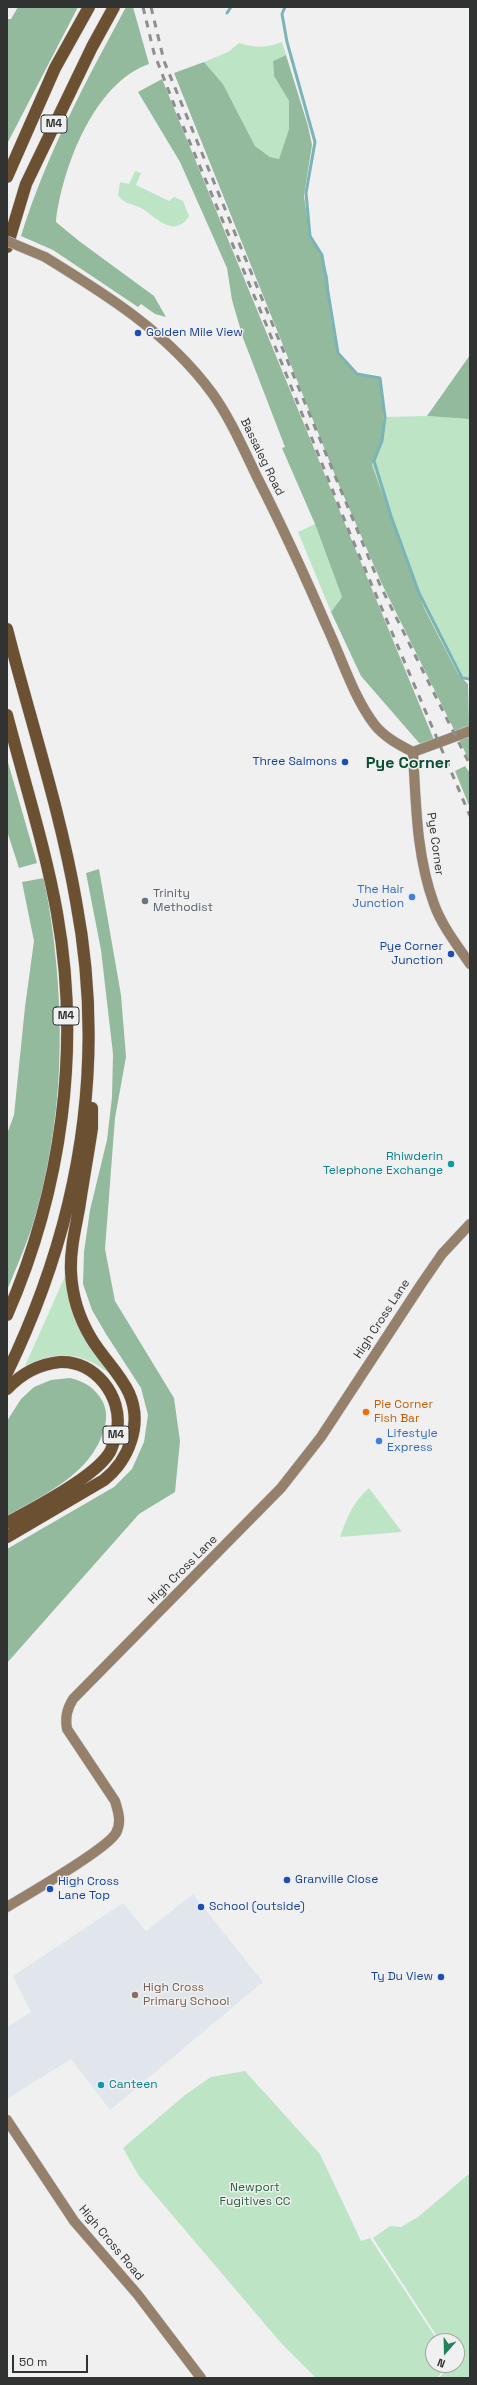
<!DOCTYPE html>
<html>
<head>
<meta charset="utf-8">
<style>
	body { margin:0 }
	#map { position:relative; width:477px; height:2385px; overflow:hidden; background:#f0f0f1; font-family:"Space Grotesk",sans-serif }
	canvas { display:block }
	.frame { position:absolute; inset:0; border:8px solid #313232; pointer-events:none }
	.north { position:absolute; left:425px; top:2333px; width:40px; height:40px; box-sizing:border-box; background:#f0f0f1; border:1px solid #a4a4a5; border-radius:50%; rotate:200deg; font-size:11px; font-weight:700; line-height:16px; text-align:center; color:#313232 }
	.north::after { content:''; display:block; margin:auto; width:14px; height:18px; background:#23825a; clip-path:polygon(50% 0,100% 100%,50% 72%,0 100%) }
	.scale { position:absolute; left:12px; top:2355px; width:76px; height:18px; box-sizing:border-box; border:2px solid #313232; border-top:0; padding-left:5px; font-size:12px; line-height:14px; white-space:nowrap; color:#313232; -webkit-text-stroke:3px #f0f0f1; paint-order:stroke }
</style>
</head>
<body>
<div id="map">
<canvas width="477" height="2385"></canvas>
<div class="frame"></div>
<div class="north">N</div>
<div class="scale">50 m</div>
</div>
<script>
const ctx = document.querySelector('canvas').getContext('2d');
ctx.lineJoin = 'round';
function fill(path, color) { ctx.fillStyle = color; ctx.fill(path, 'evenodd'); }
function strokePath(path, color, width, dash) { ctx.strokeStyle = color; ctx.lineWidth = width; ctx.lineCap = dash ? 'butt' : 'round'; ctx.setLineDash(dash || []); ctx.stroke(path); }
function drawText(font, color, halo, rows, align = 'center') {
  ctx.font = font + ' "Space Grotesk",sans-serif'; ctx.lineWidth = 3; ctx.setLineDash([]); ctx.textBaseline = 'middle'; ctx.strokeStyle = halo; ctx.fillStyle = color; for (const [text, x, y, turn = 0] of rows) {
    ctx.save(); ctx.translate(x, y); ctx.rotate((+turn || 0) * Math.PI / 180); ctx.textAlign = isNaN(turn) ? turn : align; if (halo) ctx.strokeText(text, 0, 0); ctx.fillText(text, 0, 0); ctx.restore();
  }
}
fill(new Path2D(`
	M 193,1894 L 263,1982 L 110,2110 L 71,2059 L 7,2099 L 7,2027 L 31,2012 L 13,1976 L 123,1903 L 146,1931 Z`), '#e1e6ed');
fill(new Path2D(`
	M 282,42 L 286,55 L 273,61 L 274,76 L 289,101 L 289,129 L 279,159 L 270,157 L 255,146 L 223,84 L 204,62 L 228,52 L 239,43 C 255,48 267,48 282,42 Z
	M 135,171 L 141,173 L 136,185 L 169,201 L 174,197 L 183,201 L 189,216 C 173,241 154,214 139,207 C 130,203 124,204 118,195 L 120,182 L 129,184 Z
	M 470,411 L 470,679 L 462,678 L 424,608 L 372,465 L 381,448 L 385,417 L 427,416 L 469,419 Z
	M 315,524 L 342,597 L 331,612 L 298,532 Z
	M 66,1274 L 113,1376 C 82,1352 60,1349 25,1366 Z
	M 369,1488 L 402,1532 L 340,1537 C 347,1517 353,1502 369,1488 Z
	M 245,2071 L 320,2154 L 361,2241 L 370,2238 L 438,2341 L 433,2341 L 433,2365 L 448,2365 L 437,2378 L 316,2378 L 281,2343 L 139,2176 L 123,2148 L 185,2095 L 211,2077 Z
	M 470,2173 L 470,2378 L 439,2378 L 450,2365 L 457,2365 L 457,2341 L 440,2341 L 373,2238 L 390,2226 L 401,2227 L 418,2217 Z`), '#bee4c6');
fill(new Path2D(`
	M 18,7 L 78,7 L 7,144 L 7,19 L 11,19 Z
	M 126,7 L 133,7 L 149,64 C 94,83 62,168 56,222 L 79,241 L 154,296 L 166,317 L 155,314 L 141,304 L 138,307 L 53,250 L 21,236 C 46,155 86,81 126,7 Z
	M 286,55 L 308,126 L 312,145 L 304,196 L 310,236 L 322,255 L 328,277 L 331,318 L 338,353 L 357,374 L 380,378 C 384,411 388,434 372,465 L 424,608 L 458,674 L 468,684 L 470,762 L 382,584 L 339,485 L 174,73 L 204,62 L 223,84 L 255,146 L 270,157 L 279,159 L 289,129 L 289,101 L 274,76 L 273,61 Z
	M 162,79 L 434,740 L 420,744 L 361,676 L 331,612 L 342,597 L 315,524 L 282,448 L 285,447 L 243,338 L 232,300 L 227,268 L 180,162 L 138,92 Z
	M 470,355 L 469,419 L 427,416 Z
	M 7,759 L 37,863 L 19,868 L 7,831 Z
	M 465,766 L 470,773 L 470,808 L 455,771 Z
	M 99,869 L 121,995 L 126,1057 L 115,1118 L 105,1249 L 115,1301 L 174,1398 L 180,1441 L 175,1492 L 139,1514 L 7,1663 L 7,1549 L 114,1487 L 132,1469 L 144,1442 L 148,1415 L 141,1388 L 106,1334 L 92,1310 L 83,1284 L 84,1252 L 90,1210 L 107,1140 L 112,1097 L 113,1054 L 101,950 L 86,873 Z
	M 44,878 C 65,988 67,1100 38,1208 C 30,1236 18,1264 7,1290 L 7,1134 L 14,1115 L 25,1007 L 34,941 L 22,882 Z
	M 70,1378 C 86,1382 95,1388 103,1402 C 107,1411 107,1420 104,1429 C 92,1474 44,1494 7,1516 L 7,1421 L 21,1399 L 34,1387 L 51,1380 Z`), '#94ba9d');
strokePath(new Path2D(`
	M 285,7 L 282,14 L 287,42 L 315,142 L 306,193 L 310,236 L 322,255 L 338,353 L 357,374 L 380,378 L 385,417 L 382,441 L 374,461 L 391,516 L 419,593 L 462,678 L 470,679
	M 227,13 L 231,7`), '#7bb4b6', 3);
const secondary = new Path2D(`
	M 45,257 C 107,295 168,333 212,393 C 230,418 243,448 257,477 C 282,526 305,576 327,627 C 342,659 353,696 374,724 C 384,737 399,745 413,752
	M 413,752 C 416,802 416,855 434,904 C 442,926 457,945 470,964
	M 413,752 L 470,731
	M 7,1907 C 28,1894 106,1850 116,1833 C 122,1822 118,1811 115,1801 L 67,1729 C 65,1717 67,1709 73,1699 L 281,1488 L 321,1437 L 422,1283 L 442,1254 L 470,1224
	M 7,2120 L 74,2221 L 138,2295 L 201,2378`);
const highway = new Path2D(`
	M 7,177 L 55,68 L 89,7
	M 7,247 L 26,184 L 92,47 L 114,7
	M 7,629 C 30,720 60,809 76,901 C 107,1065 79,1224 7,1373
	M 7,715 C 24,781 45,846 57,913 C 81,1048 62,1189 7,1315
	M 7,1389 C 21,1374 40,1364 60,1362 C 95,1360 123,1397 117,1430 C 115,1438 113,1449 108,1455 C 91,1479 34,1508 7,1523
	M 7,1537 L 104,1480 C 129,1460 143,1424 129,1393 C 120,1373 102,1357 91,1338 C 79,1318 72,1296 71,1272 C 70,1251 75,1230 79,1209 C 83,1182 88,1155 92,1128 L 92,1108`);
strokePath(secondary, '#cececf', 11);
strokePath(highway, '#cececf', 13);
strokePath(secondary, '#95806b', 10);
strokePath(highway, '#6b5031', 12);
strokePath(new Path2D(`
	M 143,7 L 154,53 L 175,107 L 266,324 L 351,536 L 470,816
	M 151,7 L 164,61 L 380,585 L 470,765`), '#8e8e8f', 3, [7, 7]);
const secondaryBridge = new Path2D(`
	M 7,241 L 45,257`);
strokePath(secondaryBridge, '#cececf', 11, []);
strokePath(secondaryBridge, '#95806b', 10);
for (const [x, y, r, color] of [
	[138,333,4,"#1a4fb4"],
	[345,762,4,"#1a4fb4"],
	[412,897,4,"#3f7fe0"],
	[145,901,4,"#6b7280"],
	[451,954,4,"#1a4fb4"],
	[451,1164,4,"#0f9aa8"],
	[366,1412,4,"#e8710a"],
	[379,1441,4,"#3f7fe0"],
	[287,1880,4,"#1a4fb4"],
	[50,1889,4,"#1a4fb4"],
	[201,1907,4,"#1a4fb4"],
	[441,1977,4,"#1a4fb4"],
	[135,1995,4,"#8d6e63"],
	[101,2085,4,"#0f9aa8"]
]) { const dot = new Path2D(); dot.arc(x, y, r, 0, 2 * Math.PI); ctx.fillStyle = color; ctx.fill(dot); strokePath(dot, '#f0f0f1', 1.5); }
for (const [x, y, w] of [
	[54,124,26],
	[66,1016,26],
	[116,1435,26]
]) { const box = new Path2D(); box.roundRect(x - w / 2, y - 9, w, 18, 3); ctx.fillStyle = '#f0f0f1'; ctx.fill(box); strokePath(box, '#313232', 1); }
drawText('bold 11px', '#313232', null, [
	["M4",54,124],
	["M4",66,1016],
	["M4",116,1435]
]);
drawText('12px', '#164399', '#f0f0f1', [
	["Golden Mile View",146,333],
	["Three Salmons",337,762,"right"],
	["Pye Corner",443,947,"right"],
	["Junction",443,961,"right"],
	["Granville Close",295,1880],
	["High Cross",58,1882],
	["Lane Top",58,1896],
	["School (outside)",209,1907],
	["Ty Du View",433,1977,"right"]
], 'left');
drawText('12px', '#313232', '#f0f0f1', [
	["Bassaleg Road",262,457,64],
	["Pye Corner",435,844,82],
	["High Cross Lane",382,1319,-57],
	["High Cross Lane",183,1570,-45],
	["High Cross Road",111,2243,50]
]);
drawText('12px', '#366cbe', '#f0f0f1', [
	["The Hair",404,890],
	["Junction",404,904],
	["Lifestyle",387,1434,"left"],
	["Express",387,1448,"left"]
], 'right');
drawText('12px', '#5b616d', '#f0f0f1', [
	["Trinity",153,894],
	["Methodist",153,908]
], 'left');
drawText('12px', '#0d838f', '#f0f0f1', [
	["Rhiwderin",443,1157],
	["Telephone Exchange",443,1171],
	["Canteen",109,2085,"left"]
], 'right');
drawText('12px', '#c56008', '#f0f0f1', [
	["Pie Corner",374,1405],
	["Fish Bar",374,1419]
], 'left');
drawText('12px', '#785e54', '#f0f0f1', [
	["High Cross",143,1988],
	["Primary School",143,2002]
], 'left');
drawText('12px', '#29633b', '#f0f0f1', [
	["Newport",255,2188],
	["Fugitives CC",255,2202]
]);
drawText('bold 16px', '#0a4f34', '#f0f0f1', [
	["Pye Corner",408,764]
]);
</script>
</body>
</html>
